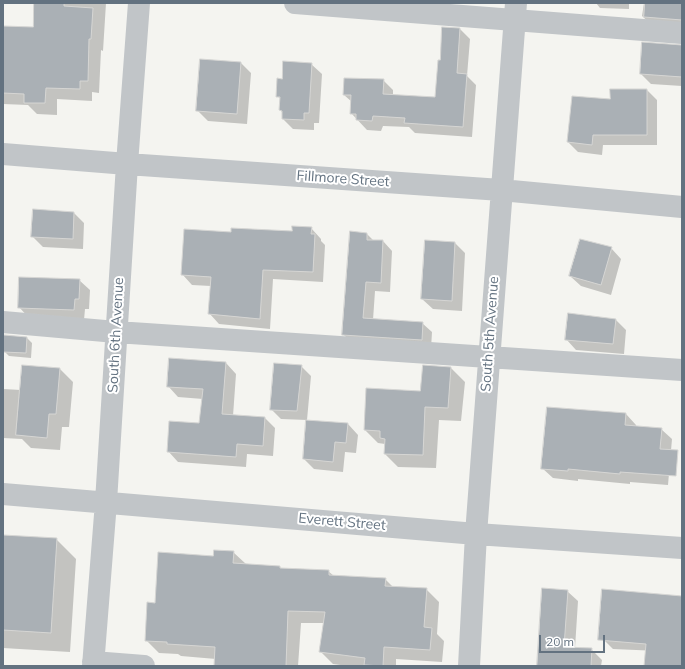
<!DOCTYPE html>
<html>
<head>
<meta charset="utf-8">
<style>
	body { margin:0 }
	#map { position:relative; width:685px; height:669px; overflow:hidden; background:#f4f4f0; font-family:Mulish,sans-serif }
	canvas { display:block }
	.frame { position:absolute; inset:0; border:4px solid #637280; pointer-events:none }
	.scale { position:absolute; left:539px; top:635px; width:66px; height:18px; box-sizing:border-box; border:2px solid #637280; border-top:0; padding-left:5px; font-size:12px; line-height:14px; white-space:nowrap; color:#637280; -webkit-text-stroke:3px #fff; paint-order:stroke }
</style>
</head>
<body>
<div id="map">
<canvas width="685" height="669"></canvas>
<div class="frame"></div>
<div class="scale">20 m</div>
</div>
<script>
const ctx = document.querySelector('canvas').getContext('2d');
ctx.lineJoin = 'round';
function fill(path, color) { ctx.fillStyle = color; ctx.fill(path, 'evenodd'); }
function strokePath(path, color, width, dash) { ctx.strokeStyle = color; ctx.lineWidth = width; ctx.lineCap = dash ? 'butt' : 'round'; ctx.setLineDash(dash || []); ctx.stroke(path); }
function drawText(font, color, halo, rows, align = 'center') {
  ctx.font = font + ' Mulish,sans-serif'; ctx.lineWidth = 4; ctx.setLineDash([]); ctx.textBaseline = 'middle'; ctx.strokeStyle = halo; ctx.fillStyle = color; for (const [text, x, y, turn = 0] of rows) {
    ctx.save(); ctx.translate(x, y); ctx.rotate((+turn || 0) * Math.PI / 180); ctx.textAlign = isNaN(turn) ? turn : align; if (halo) ctx.strokeText(text, 0, 0); ctx.fillText(text, 0, 0); ctx.restore();
  }
}
fill(new Path2D(`
	M 35,3 L 106,3 L 103,51 L 101,50 L 99,93 L 92,92 L 92,101 L 57,99 L 57,115 L 37,114 L 28,105 L 3,104 L 3,27 L 34,28 Z
	M 596,3 L 629,3 L 629,9 L 600,8 Z
	M 644,3 L 682,3 L 682,32 L 655,28 L 642,16 Z
	M 460,29 L 470,39 L 467,76 L 476,85 L 472,137 L 415,133 L 409,127 L 383,126 L 381,131 L 367,130 L 351,113 L 352,102 L 344,95 L 383,80 L 393,90 L 393,95 L 436,98 L 441,61 Z
	M 682,46 L 682,86 L 651,84 L 641,74 Z
	M 241,63 L 251,73 L 247,124 L 208,121 L 197,110 Z
	M 311,64 L 322,74 L 319,123 L 314,123 L 314,130 L 293,129 L 283,119 L 283,113 L 280,110 L 281,99 L 277,96 L 283,80 Z
	M 647,90 L 657,100 L 657,145 L 603,145 L 602,155 L 578,152 L 568,142 L 611,101 Z
	M 74,213 L 84,223 L 83,249 L 43,247 L 32,236 Z
	M 311,228 L 321,239 L 321,241 L 325,245 L 323,282 L 273,279 L 270,329 L 219,324 L 209,313 L 211,286 L 192,285 L 182,274 L 232,233 L 293,232 Z
	M 367,234 L 374,241 L 383,241 L 392,251 L 390,292 L 375,291 L 373,320 L 422,323 L 432,332 L 431,349 L 353,344 L 343,334 Z
	M 455,243 L 465,253 L 462,311 L 433,309 L 422,299 Z
	M 611,248 L 621,259 L 611,295 L 581,286 L 570,276 Z
	M 79,280 L 90,290 L 89,309 L 85,309 L 84,320 L 29,318 L 19,307 Z
	M 616,320 L 626,330 L 624,354 L 576,350 L 566,339 Z
	M 27,338 L 32,343 L 31,358 L 9,356 L 4,351 Z
	M 226,363 L 236,374 L 233,416 L 265,418 L 275,428 L 273,456 L 247,454 L 246,467 L 178,462 L 168,451 L 200,424 L 203,399 L 178,397 L 168,386 Z
	M 301,366 L 311,376 L 307,420 L 281,419 L 271,409 Z
	M 423,366 L 451,368 L 465,382 L 461,421 L 439,420 L 436,468 L 398,467 L 385,454 L 385,444 L 378,443 L 365,430 L 421,393 Z
	M 60,369 L 73,382 L 69,427 L 62,427 L 60,450 L 31,448 L 22,439 L 3,438 L 3,389 L 21,390 Z
	M 626,414 L 636,425 L 636,427 L 661,429 L 672,439 L 668,485 L 630,482 L 630,484 L 578,479 L 578,481 L 553,478 L 542,468 Z
	M 348,424 L 358,435 L 356,453 L 345,452 L 343,472 L 314,469 L 304,459 Z
	M 3,536 L 56,539 L 76,559 L 70,652 L 3,648 Z
	M 233,552 L 246,564 L 280,567 L 282,569 L 328,571 L 334,576 L 385,579 L 393,587 L 426,589 L 439,602 L 437,634 L 444,641 L 442,662 L 396,659 L 396,666 L 348,666 L 333,664 L 320,651 L 324,623 L 301,623 L 298,666 L 216,666 L 216,659 L 181,656 L 178,654 L 159,653 L 146,640 L 156,604 L 214,557 Z
	M 567,591 L 578,601 L 575,648 L 591,649 L 602,660 L 601,666 L 538,666 Z
	M 682,596 L 682,652 L 613,649 L 599,635 Z`), '#0003');
const building = new Path2D(`
	M 34,3 L 64,3 L 64,6 L 93,8 L 91,39 L 89,39 L 88,81 L 80,81 L 80,89 L 46,88 L 45,103 L 24,103 L 24,94 L 3,93 L 3,26 L 33,27 Z
	M 645,3 L 682,3 L 682,20 L 644,17 Z
	M 442,27 L 460,28 L 457,73 L 467,74 L 463,127 L 404,123 L 405,118 L 373,116 L 372,121 L 356,120 L 356,114 L 350,114 L 351,95 L 343,95 L 344,78 L 384,79 L 383,94 L 435,97 L 438,60 L 440,60 Z
	M 642,42 L 682,45 L 682,77 L 640,74 Z
	M 200,59 L 241,62 L 237,114 L 196,111 Z
	M 283,61 L 312,63 L 309,113 L 304,113 L 304,120 L 282,119 L 282,111 L 279,110 L 280,97 L 276,97 L 277,78 L 282,79 Z
	M 610,89 L 647,89 L 647,135 L 593,135 L 592,145 L 567,142 L 572,96 L 610,99 Z
	M 33,209 L 74,212 L 73,239 L 31,237 Z
	M 292,226 L 312,227 L 311,234 L 315,234 L 313,272 L 263,270 L 260,319 L 208,314 L 211,277 L 181,275 L 184,229 L 231,232 L 231,228 L 292,231 Z
	M 350,231 L 367,233 L 367,240 L 383,240 L 381,283 L 366,282 L 363,318 L 423,322 L 422,340 L 342,335 Z
	M 580,239 L 612,247 L 601,285 L 569,276 Z
	M 425,240 L 455,242 L 452,301 L 421,299 Z
	M 19,277 L 80,279 L 79,299 L 75,299 L 74,310 L 18,308 Z
	M 568,313 L 616,319 L 613,344 L 565,340 Z
	M 4,335 L 27,337 L 26,353 L 3,352 Z
	M 169,358 L 226,362 L 222,414 L 265,417 L 263,446 L 237,444 L 236,457 L 167,452 L 169,421 L 199,423 L 203,389 L 167,387 Z
	M 274,363 L 302,365 L 297,411 L 270,410 Z
	M 22,365 L 60,368 L 56,414 L 49,414 L 47,438 L 16,435 Z
	M 423,365 L 451,367 L 448,408 L 425,407 L 423,455 L 384,454 L 385,439 L 380,438 L 380,431 L 364,430 L 366,388 L 420,391 Z
	M 547,407 L 626,413 L 625,425 L 662,428 L 660,449 L 678,450 L 676,476 L 620,472 L 620,474 L 568,469 L 568,471 L 541,469 Z
	M 306,420 L 348,423 L 346,443 L 335,442 L 333,462 L 303,459 Z
	M 3,535 L 57,538 L 51,633 L 3,630 Z
	M 214,550 L 234,551 L 233,563 L 280,566 L 280,568 L 329,570 L 329,575 L 386,578 L 385,586 L 427,588 L 424,627 L 432,628 L 430,650 L 384,647 L 383,666 L 364,665 L 365,658 L 319,652 L 325,612 L 288,611 L 286,666 L 214,666 L 215,647 L 167,644 L 167,642 L 145,641 L 147,602 L 155,603 L 158,552 L 213,556 Z
	M 542,588 L 568,590 L 564,647 L 592,648 L 591,666 L 537,666 Z
	M 602,589 L 682,596 L 682,666 L 644,666 L 646,644 L 598,640 Z`);
fill(building, '#aab0b5');
strokePath(building, '#d5d5d3', 1);
strokePath(new Path2D(`
	M 295,3 L 682,33
	M 3,154 L 127,164 L 501,190 L 682,207
	M 3,322 L 116,332 L 682,370
	M 3,494 L 476,534 L 682,548
	M 93,662 L 144,666
	M 93,666 L 106,502 L 127,164 L 139,3
	M 469,666 L 476,534 L 516,3`), '#c1c5c8', 22);
drawText('14px', '#637280', '#fff', [
	["Fillmore Street",343,179,4],
	["South 5th Avenue",490,334,-86],
	["South 6th Avenue",116,335,-87],
	["Everett Street",342,522,5]
]);
</script>
</body>
</html>
